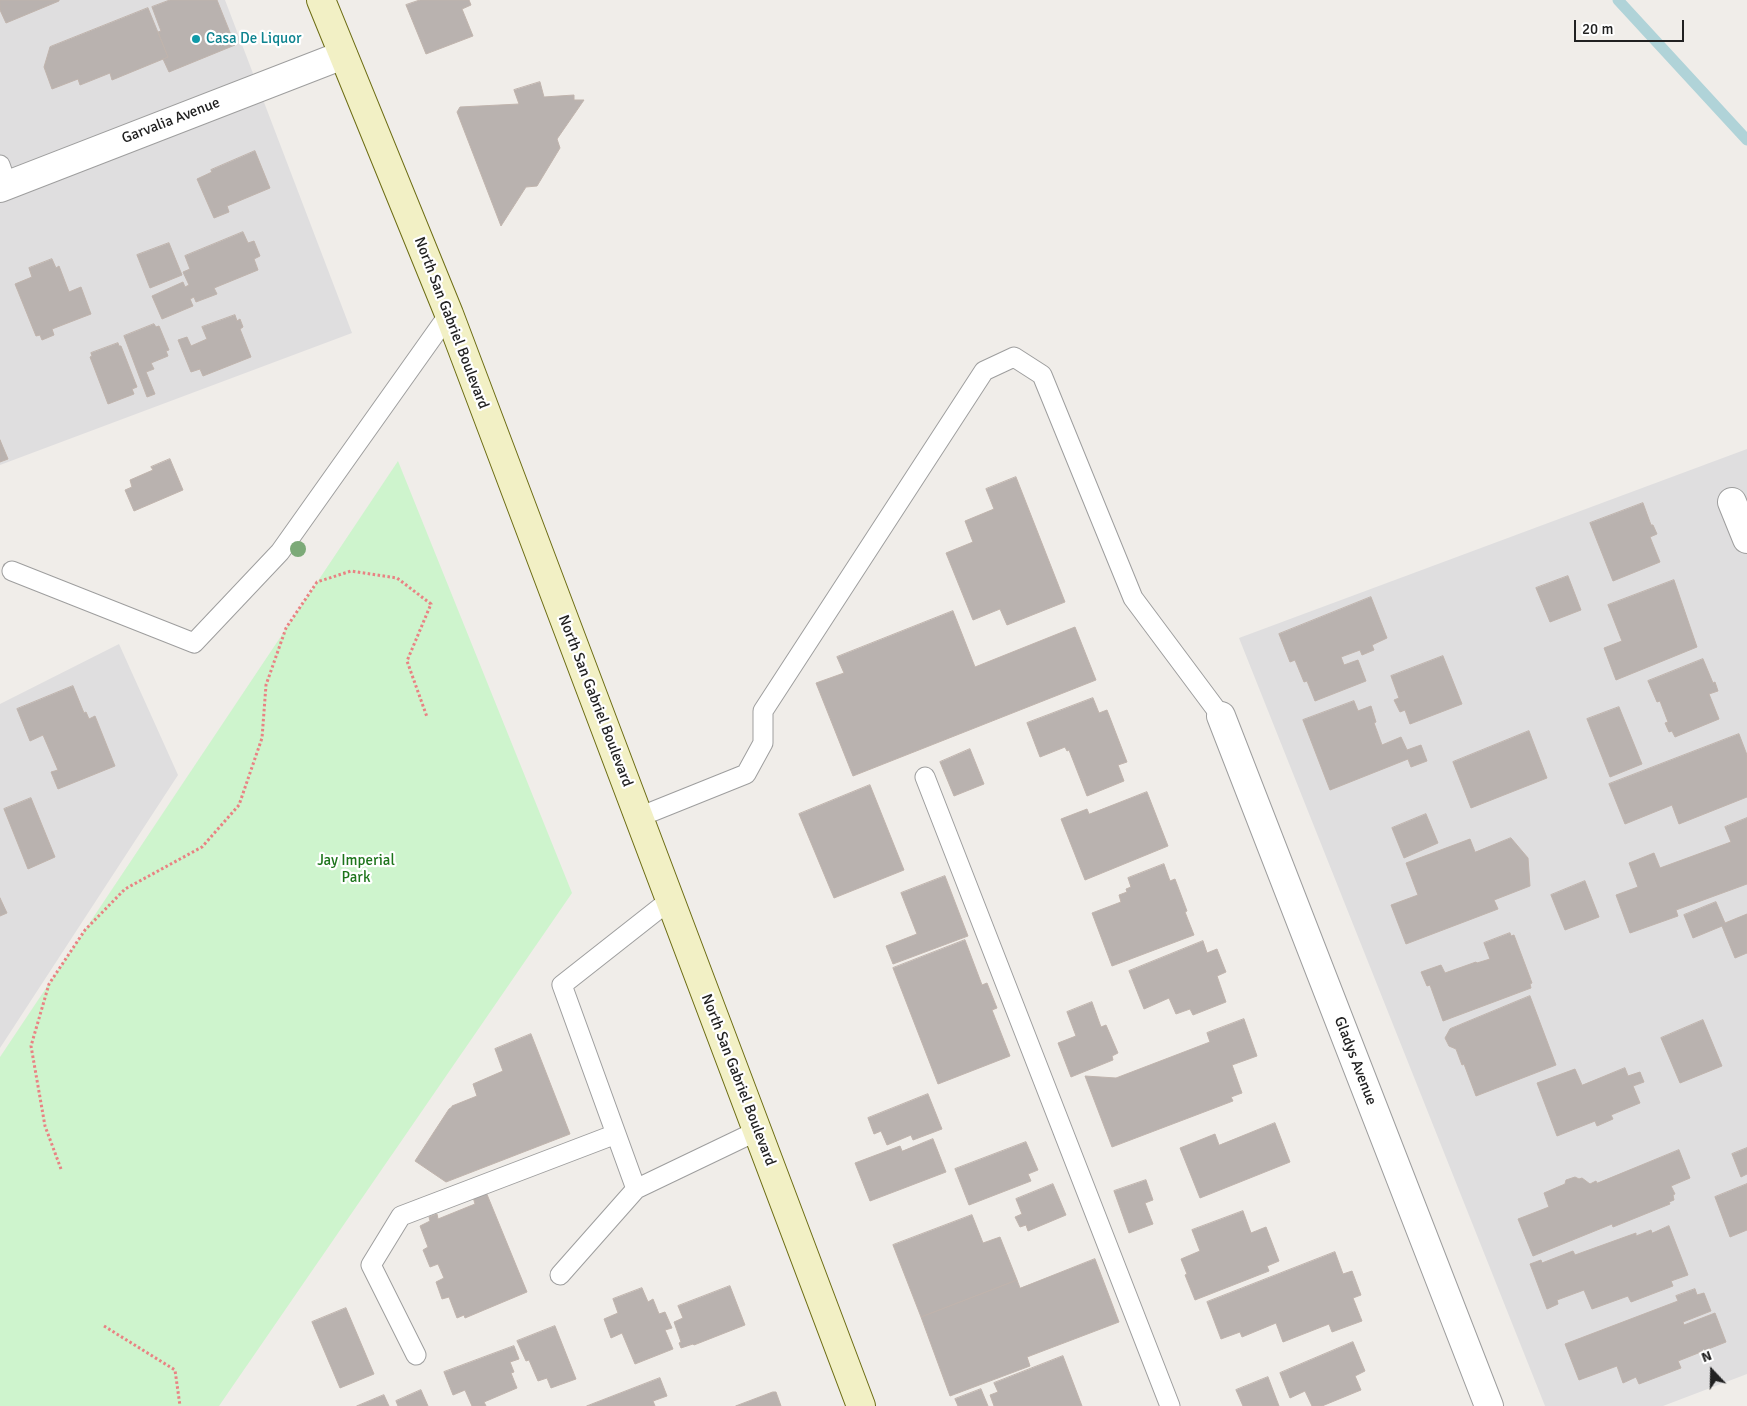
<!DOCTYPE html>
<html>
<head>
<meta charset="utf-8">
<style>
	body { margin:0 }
	#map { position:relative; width:1747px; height:1406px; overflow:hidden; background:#f0ede9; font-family:Signika,sans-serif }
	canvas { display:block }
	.north { position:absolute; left:1687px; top:1346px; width:50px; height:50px; -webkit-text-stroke:4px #fff; paint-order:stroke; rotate:339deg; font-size:14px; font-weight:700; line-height:20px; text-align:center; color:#212121 }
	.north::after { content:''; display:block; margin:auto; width:18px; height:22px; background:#212121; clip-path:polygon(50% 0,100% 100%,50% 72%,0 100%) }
	.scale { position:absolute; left:1574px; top:20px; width:110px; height:22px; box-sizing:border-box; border:2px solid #212121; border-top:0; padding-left:6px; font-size:15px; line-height:18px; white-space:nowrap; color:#212121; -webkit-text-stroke:4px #fff; paint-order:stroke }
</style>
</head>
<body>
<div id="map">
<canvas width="1747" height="1406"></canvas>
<div class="north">N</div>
<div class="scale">20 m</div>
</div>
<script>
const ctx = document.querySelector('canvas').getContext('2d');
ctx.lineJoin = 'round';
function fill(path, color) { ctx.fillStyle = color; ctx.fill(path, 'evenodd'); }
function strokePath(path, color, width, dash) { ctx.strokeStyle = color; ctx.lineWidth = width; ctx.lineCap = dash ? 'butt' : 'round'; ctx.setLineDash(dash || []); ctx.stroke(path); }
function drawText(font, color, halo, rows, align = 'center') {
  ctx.font = font + ' Signika,sans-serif'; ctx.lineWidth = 4.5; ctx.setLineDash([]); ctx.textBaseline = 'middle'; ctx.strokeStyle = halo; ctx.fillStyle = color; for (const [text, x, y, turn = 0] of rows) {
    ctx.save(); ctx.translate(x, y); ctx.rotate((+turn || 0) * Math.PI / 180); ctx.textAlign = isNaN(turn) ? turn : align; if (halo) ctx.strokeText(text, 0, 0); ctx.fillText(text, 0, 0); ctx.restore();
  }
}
fill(new Path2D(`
	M 0,0 L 225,0 L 352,333 L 0,465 Z
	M 1747,449 L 1747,1374 L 1663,1406 L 1545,1406 L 1239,638 Z
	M 119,644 L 178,775 L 0,1048 L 0,704 Z`), '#dfdedf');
fill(new Path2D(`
	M 398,461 L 572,893 L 219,1406 L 0,1406 L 0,1057 Z`), '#cef4cd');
strokePath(new Path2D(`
	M 1618,0 L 1747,140`), '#b0d3d8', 11);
const building = new Path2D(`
	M 0,0 L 59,0 L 59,1 L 6,23 L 0,10 Z
	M 170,0 L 217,0 L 235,45 L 169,72 L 163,59 L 168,57 L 158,32 L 161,31 L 152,7 Z
	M 420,0 L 469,0 L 471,5 L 462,9 L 473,36 L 426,54 L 406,5 Z
	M 148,8 L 168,57 L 112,80 L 110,73 L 80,85 L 78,79 L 52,89 L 44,67 L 50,47 Z
	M 540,82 L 544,97 L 574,95 L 574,100 L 584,100 L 557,139 L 560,148 L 537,186 L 526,187 L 501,226 L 457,112 L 460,107 L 519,104 L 514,90 Z
	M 255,151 L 270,188 L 227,206 L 229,212 L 214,218 L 197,179 L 212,172 L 211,170 Z
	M 243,232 L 248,243 L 254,241 L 260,256 L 254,259 L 258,270 L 214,288 L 217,294 L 196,302 L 194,297 L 190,299 L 193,306 L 162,319 L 152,296 L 183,282 L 185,287 L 189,285 L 183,272 L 190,269 L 185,256 Z
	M 169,243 L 182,275 L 150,288 L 137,255 Z
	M 52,259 L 56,268 L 59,266 L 69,292 L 81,287 L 91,314 L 52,329 L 54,335 L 42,340 L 40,335 L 36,336 L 15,284 L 32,277 L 29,268 Z
	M 235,315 L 237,321 L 240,319 L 243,327 L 240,329 L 251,357 L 203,376 L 200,369 L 191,372 L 178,340 L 187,337 L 191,346 L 207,339 L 202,327 Z
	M 154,324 L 156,327 L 159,326 L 169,350 L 166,351 L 168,356 L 151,363 L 154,369 L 146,372 L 155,394 L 147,397 L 124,336 Z
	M 118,343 L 119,346 L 121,346 L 137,387 L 132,389 L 134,394 L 108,404 L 90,357 L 92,356 L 91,353 Z
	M 0,440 L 8,459 L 0,462 Z
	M 170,459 L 183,490 L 134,511 L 125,490 L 132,487 L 130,480 L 153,470 L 151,467 Z
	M 1016,477 L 1065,602 L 1007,625 L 1000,609 L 973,620 L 946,553 L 973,542 L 965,521 L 994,509 L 986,489 Z
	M 1643,503 L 1651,525 L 1653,525 L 1657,534 L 1650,537 L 1660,562 L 1613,581 L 1590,523 Z
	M 1568,576 L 1581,610 L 1550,622 L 1536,588 Z
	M 1674,580 L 1697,647 L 1616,680 L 1604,648 L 1622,641 L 1608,605 Z
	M 1371,597 L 1387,638 L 1372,645 L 1374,650 L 1362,655 L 1360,650 L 1341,657 L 1344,665 L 1358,660 L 1366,681 L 1315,701 L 1307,681 L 1304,682 L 1295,660 L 1290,662 L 1279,634 Z
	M 953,611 L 975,667 L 1075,627 L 1096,680 L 853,776 L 816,683 L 844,673 L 837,657 Z
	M 1443,656 L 1462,704 L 1410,724 L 1405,710 L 1400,712 L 1394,700 L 1399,698 L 1391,676 Z
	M 1703,659 L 1713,683 L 1715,682 L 1718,691 L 1709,694 L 1719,719 L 1675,737 L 1672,731 L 1669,732 L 1665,723 L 1668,722 L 1660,701 L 1657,702 L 1648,681 Z
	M 73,686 L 84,713 L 86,712 L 89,719 L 95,716 L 115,766 L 58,789 L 51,772 L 58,770 L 43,735 L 30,741 L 17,709 Z
	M 1093,698 L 1099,713 L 1107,710 L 1127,762 L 1118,765 L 1124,781 L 1087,796 L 1069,750 L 1067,751 L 1065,747 L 1040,757 L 1027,723 Z
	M 1354,701 L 1358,711 L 1371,706 L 1376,722 L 1374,723 L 1382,745 L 1401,737 L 1407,750 L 1421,745 L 1427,761 L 1411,767 L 1408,759 L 1330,790 L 1303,720 Z
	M 1619,707 L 1642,764 L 1610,777 L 1587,719 Z
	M 1529,731 L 1547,778 L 1471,808 L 1453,762 Z
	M 1739,734 L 1747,755 L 1747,797 L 1679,824 L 1672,805 L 1625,824 L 1609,784 Z
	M 970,749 L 984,784 L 954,796 L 940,762 Z
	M 870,785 L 904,870 L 834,898 L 799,814 Z
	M 1147,792 L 1168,846 L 1085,880 L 1061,819 L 1087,809 L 1089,814 Z
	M 31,798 L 55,857 L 28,869 L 4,809 Z
	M 1426,814 L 1438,843 L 1404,858 L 1392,828 Z
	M 1747,818 L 1747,884 L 1676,910 L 1678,916 L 1630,933 L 1616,895 L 1638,887 L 1629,863 L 1654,853 L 1660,868 L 1731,842 L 1725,827 Z
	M 1511,838 L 1528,858 L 1530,886 L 1494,900 L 1498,909 L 1406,944 L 1391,905 L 1418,895 L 1406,863 L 1470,839 L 1475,852 Z
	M 1164,864 L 1170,881 L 1175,879 L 1187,911 L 1185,912 L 1194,935 L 1112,966 L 1092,913 L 1121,902 L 1119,895 L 1127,892 L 1126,889 L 1131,887 L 1128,878 Z
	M 945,876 L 968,936 L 893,964 L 886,946 L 917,934 L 901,893 Z
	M 1585,881 L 1599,917 L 1565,930 L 1551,895 Z
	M 0,898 L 7,913 L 0,916 Z
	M 1716,902 L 1725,923 L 1747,914 L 1747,953 L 1735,958 L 1722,926 L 1693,938 L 1684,915 Z
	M 1510,933 L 1511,936 L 1514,935 L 1532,983 L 1530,984 L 1531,988 L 1443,1021 L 1430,985 L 1427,986 L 1421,972 L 1441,965 L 1445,973 L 1476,962 L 1477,963 L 1490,959 L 1484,943 Z
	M 965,940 L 982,985 L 987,983 L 997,1008 L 992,1010 L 1010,1056 L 938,1084 L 893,968 Z
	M 1203,941 L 1207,953 L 1217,949 L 1226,972 L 1217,976 L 1226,1002 L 1193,1015 L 1190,1009 L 1176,1014 L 1169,998 L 1144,1009 L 1129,971 Z
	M 1530,996 L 1556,1065 L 1476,1096 L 1464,1064 L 1462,1065 L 1456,1049 L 1449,1046 L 1445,1038 L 1450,1029 Z
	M 1092,1002 L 1101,1027 L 1106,1025 L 1118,1053 L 1112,1056 L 1113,1060 L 1071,1077 L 1058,1043 L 1076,1036 L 1067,1012 Z
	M 1244,1019 L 1257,1056 L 1232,1065 L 1242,1093 L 1231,1097 L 1233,1101 L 1112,1147 L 1085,1076 L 1116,1078 L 1210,1042 L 1207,1033 Z
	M 1703,1020 L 1722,1066 L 1680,1083 L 1661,1038 Z
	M 531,1034 L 570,1134 L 446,1182 L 415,1161 L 449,1109 L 452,1107 L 452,1106 L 477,1096 L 473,1084 L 503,1071 L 495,1049 Z
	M 1625,1068 L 1628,1076 L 1640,1072 L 1644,1082 L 1633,1086 L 1640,1103 L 1611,1115 L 1613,1119 L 1597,1126 L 1595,1121 L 1557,1136 L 1537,1083 L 1575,1069 L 1582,1085 Z
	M 928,1094 L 942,1129 L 913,1140 L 911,1135 L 887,1145 L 881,1131 L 874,1134 L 868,1118 Z
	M 1275,1123 L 1290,1162 L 1200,1198 L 1180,1148 L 1215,1134 L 1219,1145 Z
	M 933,1139 L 946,1172 L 870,1201 L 855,1163 L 900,1146 L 902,1151 Z
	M 1026,1142 L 1038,1170 L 1028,1174 L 1031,1181 L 969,1205 L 955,1169 Z
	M 1747,1148 L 1747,1174 L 1741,1177 L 1732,1154 Z
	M 1679,1150 L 1690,1178 L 1671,1186 L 1675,1194 L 1673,1195 L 1674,1200 L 1669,1202 L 1670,1204 L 1613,1227 L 1612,1224 L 1533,1256 L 1518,1219 L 1549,1207 L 1544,1193 L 1565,1184 L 1566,1180 L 1575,1177 L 1579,1179 L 1582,1178 L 1590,1184 L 1596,1181 L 1597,1183 Z
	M 1146,1180 L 1153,1200 L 1145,1203 L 1153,1224 L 1129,1233 L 1114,1191 Z
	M 1053,1184 L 1066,1215 L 1028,1231 L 1026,1225 L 1020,1227 L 1015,1217 L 1022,1214 L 1016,1199 Z
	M 1747,1184 L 1747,1230 L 1730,1237 L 1715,1197 Z
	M 486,1192 L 527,1292 L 465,1318 L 464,1315 L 457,1318 L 449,1297 L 442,1299 L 436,1282 L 444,1278 L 438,1264 L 430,1267 L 423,1250 L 428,1247 L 420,1226 L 430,1221 L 429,1217 L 437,1214 L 438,1219 L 475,1204 L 473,1197 Z
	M 1243,1211 L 1251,1233 L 1266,1227 L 1279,1261 L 1267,1266 L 1269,1271 L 1195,1300 L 1185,1275 L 1187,1274 L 1181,1259 L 1200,1251 L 1192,1230 Z
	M 972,1215 L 983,1243 L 1000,1237 L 1017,1280 L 921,1317 L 893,1245 Z
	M 1669,1226 L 1688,1275 L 1671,1281 L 1673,1286 L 1631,1302 L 1628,1296 L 1592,1309 L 1584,1290 L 1557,1300 L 1558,1304 L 1547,1309 L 1530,1264 L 1541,1260 L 1542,1263 L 1573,1251 L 1575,1255 L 1636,1233 L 1636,1236 L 1651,1230 L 1652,1233 Z
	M 1335,1252 L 1343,1274 L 1352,1271 L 1361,1295 L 1353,1298 L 1362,1321 L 1332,1332 L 1329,1324 L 1283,1342 L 1276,1323 L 1242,1337 L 1240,1332 L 1221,1339 L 1207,1302 Z
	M 1095,1259 L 1119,1322 L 1027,1357 L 1030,1366 L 950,1396 L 921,1317 L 1017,1280 L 1020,1288 Z
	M 730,1286 L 745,1325 L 694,1345 L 693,1344 L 681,1348 L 679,1343 L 681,1342 L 674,1322 L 683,1318 L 678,1306 Z
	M 642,1288 L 648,1302 L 653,1299 L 659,1314 L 665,1312 L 672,1328 L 665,1330 L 673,1349 L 635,1364 L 622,1333 L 611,1338 L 604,1319 L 618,1313 L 613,1299 Z
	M 1695,1289 L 1697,1295 L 1704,1293 L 1711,1311 L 1683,1322 L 1684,1325 L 1715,1313 L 1726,1342 L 1678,1361 L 1681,1368 L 1639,1384 L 1636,1377 L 1623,1383 L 1617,1366 L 1579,1380 L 1565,1344 L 1678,1301 L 1676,1296 Z
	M 346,1308 L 374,1374 L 340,1388 L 312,1322 Z
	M 555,1326 L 576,1379 L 551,1388 L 547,1378 L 538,1381 L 529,1360 L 526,1361 L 517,1341 Z
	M 1353,1342 L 1365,1371 L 1355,1376 L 1361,1390 L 1322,1406 L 1312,1406 L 1305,1391 L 1290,1398 L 1280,1373 Z
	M 514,1346 L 519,1359 L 510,1362 L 514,1372 L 511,1373 L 517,1388 L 484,1402 L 486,1406 L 472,1406 L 465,1390 L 453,1395 L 444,1372 Z
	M 1063,1356 L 1082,1406 L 994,1406 L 990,1395 L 998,1392 L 994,1383 Z
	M 1268,1377 L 1279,1406 L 1243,1406 L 1236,1390 Z
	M 660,1378 L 667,1396 L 653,1401 L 655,1406 L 587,1406 Z
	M 981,1389 L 988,1406 L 958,1406 L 955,1399 Z
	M 421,1390 L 428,1406 L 398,1406 L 396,1401 Z
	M 773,1392 L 776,1392 L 781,1406 L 736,1406 Z
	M 384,1395 L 389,1406 L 357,1406 Z`);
fill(building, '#b9b2af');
strokePath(building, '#c0b4ad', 1);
const service = new Path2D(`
	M 0,165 L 7,185
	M 12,571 L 194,643 L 280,552 L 449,314
	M 925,777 L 1170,1406
	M 639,817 L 746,774 L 763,743 L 763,711 L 984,371 L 1014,357 L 1042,375 L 1133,598 L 1221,716
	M 670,900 L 562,985 L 636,1189 L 757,1131
	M 560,1275 L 636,1189
	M 416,1355 L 371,1265 L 401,1216 L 616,1134`);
const minor = new Path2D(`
	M 0,188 L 343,55
	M 1732,502 L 1747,539
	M 1221,716 L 1489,1406`);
const secondary = new Path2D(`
	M 321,0 L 449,314 L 861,1406`);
strokePath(service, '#9e9e9e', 21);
strokePath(minor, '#9e9e9e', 30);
strokePath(secondary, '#6d6d14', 30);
strokePath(new Path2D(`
	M 61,1169 L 45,1126 L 31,1046 L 49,984 L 85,930 L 125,889 L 202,847 L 239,805 L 262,738 L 266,685 L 286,628 L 317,582 L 351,571 L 397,578 L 431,604 L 407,661 L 427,717
	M 104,1326 L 175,1370 L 180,1406`), '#e98283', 3, [2.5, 2.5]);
strokePath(service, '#fff', 19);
strokePath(minor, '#fff', 28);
strokePath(secondary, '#f2f0c5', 28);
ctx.fillStyle = '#7caa78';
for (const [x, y] of [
	[298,549]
]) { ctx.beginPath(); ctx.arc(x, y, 8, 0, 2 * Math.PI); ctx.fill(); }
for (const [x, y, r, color] of [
	[196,39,5,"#0f9aa8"]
]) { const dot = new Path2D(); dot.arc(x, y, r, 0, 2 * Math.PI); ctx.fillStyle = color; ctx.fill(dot); strokePath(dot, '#fff', 2); }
drawText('15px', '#0d838f', '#fff', [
	["Casa De Liquor",206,39]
], 'left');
drawText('15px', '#212121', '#fff', [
	["Garvalia Avenue",171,121,-21],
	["North San Gabriel Boulevard",451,323,69],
	["North San Gabriel Boulevard",595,701,69],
	["Gladys Avenue",1355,1061,69],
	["North San Gabriel Boulevard",738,1080,69]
]);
drawText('15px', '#1d741b', '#fff', [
	["Jay Imperial",356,861],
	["Park",356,878]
]);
</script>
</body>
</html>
